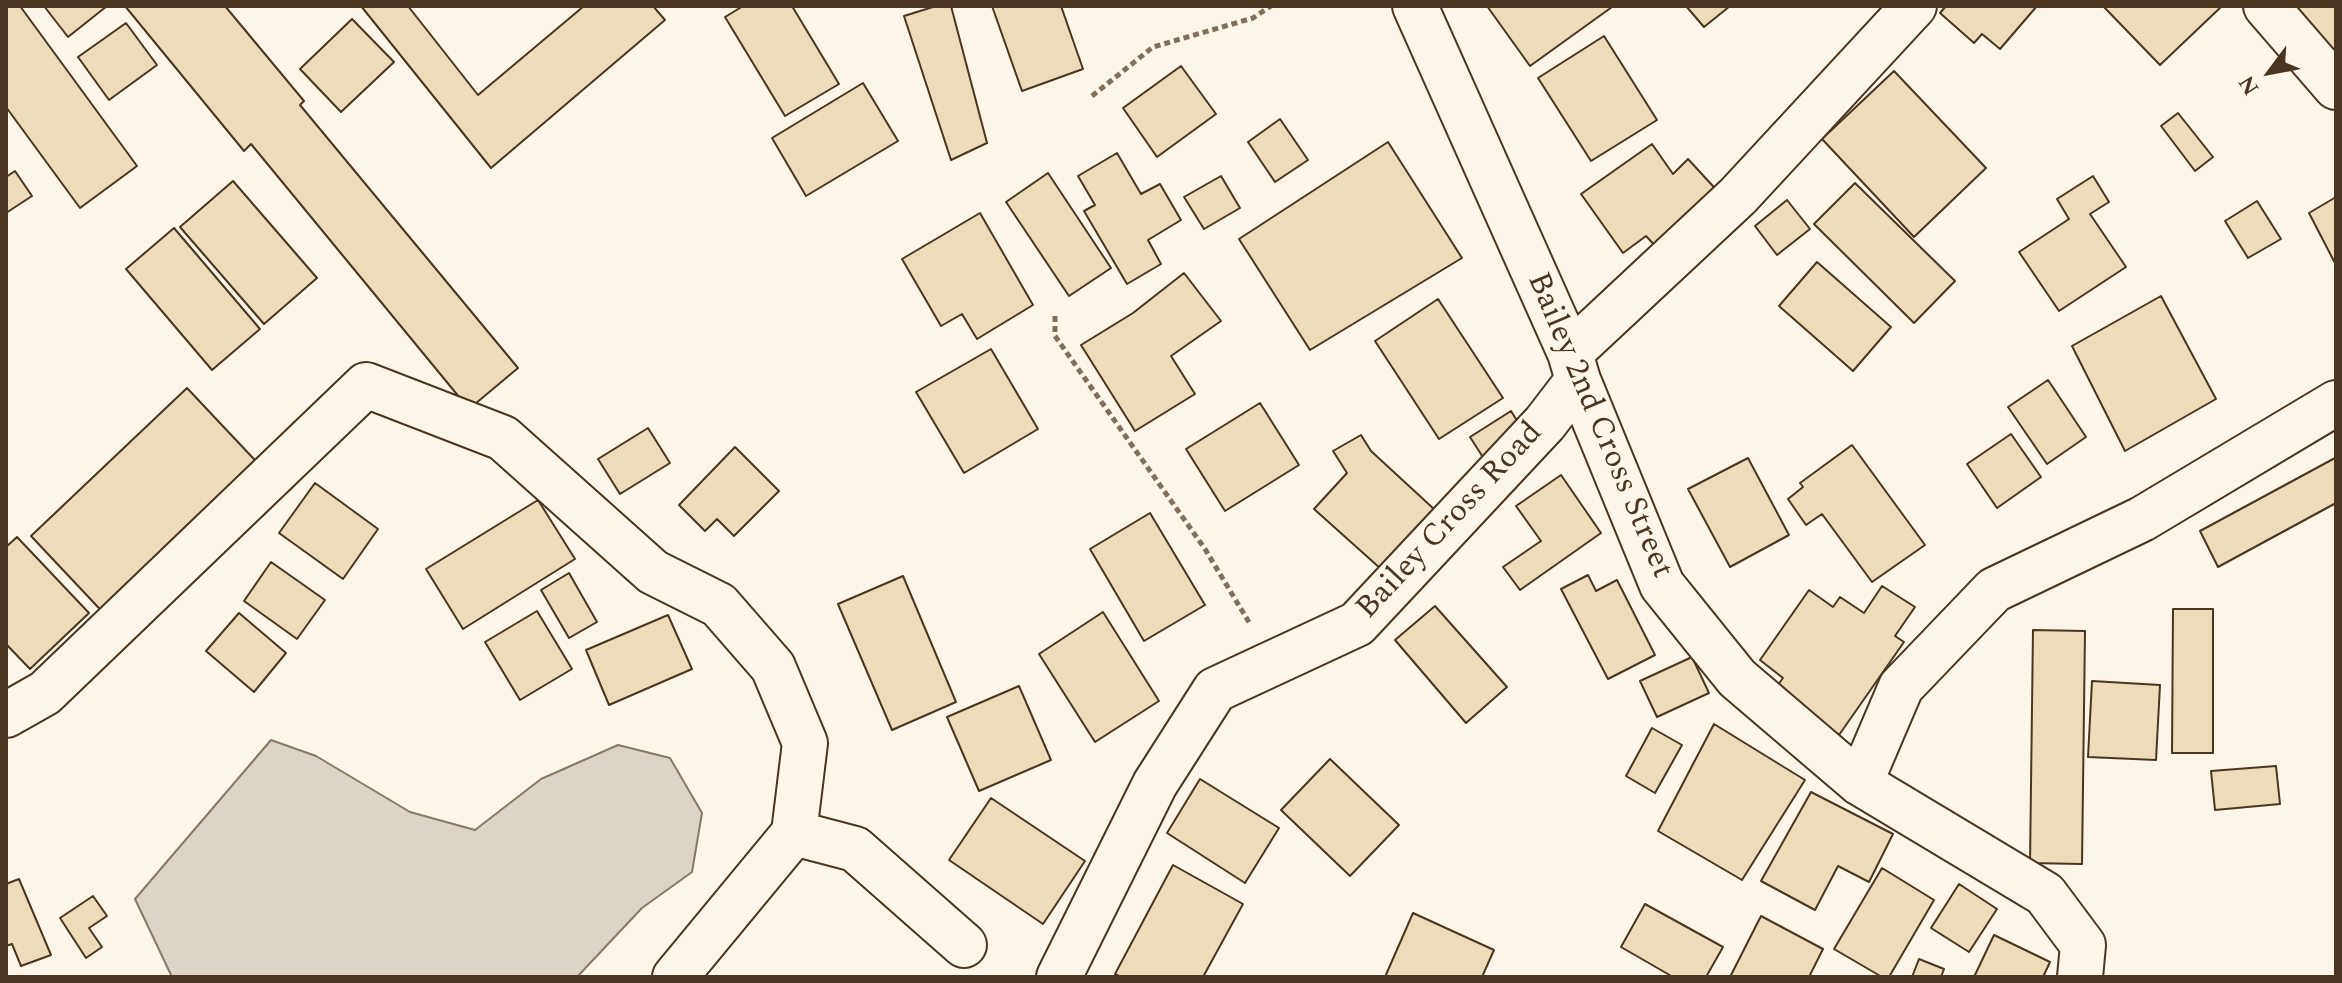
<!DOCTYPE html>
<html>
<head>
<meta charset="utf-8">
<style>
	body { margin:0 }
	#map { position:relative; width:2342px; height:983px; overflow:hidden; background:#fbf6e9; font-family:Spectral,serif }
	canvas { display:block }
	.frame { position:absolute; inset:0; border:8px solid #4a3520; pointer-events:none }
	.north { position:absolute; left:2230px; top:32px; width:80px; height:80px; -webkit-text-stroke:6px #fbf6e9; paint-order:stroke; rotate:238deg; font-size:22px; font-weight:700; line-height:32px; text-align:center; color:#4a3520 }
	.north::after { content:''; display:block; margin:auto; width:28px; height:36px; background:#4a3520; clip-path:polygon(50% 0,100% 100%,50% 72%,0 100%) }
</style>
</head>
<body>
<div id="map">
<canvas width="2342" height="983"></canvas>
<div class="frame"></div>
<div class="north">N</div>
</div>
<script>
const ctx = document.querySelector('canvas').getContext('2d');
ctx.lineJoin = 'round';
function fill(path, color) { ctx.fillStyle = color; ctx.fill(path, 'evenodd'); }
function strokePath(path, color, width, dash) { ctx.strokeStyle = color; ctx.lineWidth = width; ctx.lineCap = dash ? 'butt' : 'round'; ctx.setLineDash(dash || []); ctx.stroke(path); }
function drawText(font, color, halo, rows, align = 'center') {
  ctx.font = font + ' Spectral,serif'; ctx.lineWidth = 6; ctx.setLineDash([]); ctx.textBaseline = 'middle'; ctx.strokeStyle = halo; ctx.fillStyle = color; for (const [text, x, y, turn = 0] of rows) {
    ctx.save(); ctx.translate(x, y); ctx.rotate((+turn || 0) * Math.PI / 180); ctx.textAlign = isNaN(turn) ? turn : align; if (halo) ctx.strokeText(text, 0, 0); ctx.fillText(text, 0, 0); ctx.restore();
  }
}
const water = new Path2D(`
	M 271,740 L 316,756 L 410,812 L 475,830 L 541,779 L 618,745 L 670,758 L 702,813 L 692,872 L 642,908 L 577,977 L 172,977 L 135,899 Z`);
fill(water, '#dcd4c6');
strokePath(water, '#887966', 2);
const building = new Path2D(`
	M 6,6 L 20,6 L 137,166 L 80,208 L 6,107 Z
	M 44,6 L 107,6 L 68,37 Z
	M 125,6 L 225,6 L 304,101 L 300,105 L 518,368 L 469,409 L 251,144 L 244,151 Z
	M 361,6 L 408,6 L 478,95 L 584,6 L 653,6 L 665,20 L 491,168 Z
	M 743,6 L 792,6 L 839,84 L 785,116 L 725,17 Z
	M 936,6 L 951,6 L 987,143 L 951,160 L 904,16 Z
	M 992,6 L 1061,6 L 1083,69 L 1022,91 Z
	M 1487,6 L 1612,6 L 1612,7 L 1530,66 Z
	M 1686,6 L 1730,6 L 1704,27 Z
	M 1946,6 L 2037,6 L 2000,49 L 1982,34 L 1974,43 L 1940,13 Z
	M 2103,6 L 2222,6 L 2160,65 Z
	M 2292,6 L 2336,6 L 2336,59 Z
	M 352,19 L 394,62 L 341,112 L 300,69 Z
	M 126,23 L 157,65 L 109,100 L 78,57 Z
	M 1604,36 L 1657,120 L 1591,161 L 1538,78 Z
	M 1181,66 L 1216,114 L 1157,157 L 1123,108 Z
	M 1894,71 L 1986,168 L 1914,237 L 1822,139 Z
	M 863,83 L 898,141 L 806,196 L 772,138 Z
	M 2178,113 L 2213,157 L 2195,171 L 2161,126 Z
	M 1280,119 L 1308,160 L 1275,182 L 1248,142 Z
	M 1388,142 L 1462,258 L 1310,350 L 1239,239 Z
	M 1652,144 L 1673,174 L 1688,159 L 1723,197 L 1662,253 L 1646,236 L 1623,253 L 1581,194 Z
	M 1117,153 L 1141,194 L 1160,184 L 1181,220 L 1148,240 L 1161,264 L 1127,284 L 1084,211 L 1095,205 L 1078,176 Z
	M 15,171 L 32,196 L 6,213 L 6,177 Z
	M 1048,173 L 1111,268 L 1069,296 L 1006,202 Z
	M 1221,176 L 1240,208 L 1204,229 L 1184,197 Z
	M 2093,176 L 2109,202 L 2090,214 L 2126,267 L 2059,311 L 2019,252 L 2069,219 L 2057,199 Z
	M 233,181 L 317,278 L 264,324 L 180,227 Z
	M 1855,183 L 1955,281 L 1914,323 L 1814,224 Z
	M 2336,197 L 2336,265 L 2309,213 Z
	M 1787,200 L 1810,229 L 1777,255 L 1755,226 Z
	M 2257,201 L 2281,239 L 2248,258 L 2225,221 Z
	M 980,213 L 1033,305 L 977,339 L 962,314 L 941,326 L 902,259 Z
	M 174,228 L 260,329 L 212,370 L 126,269 Z
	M 1817,262 L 1891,327 L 1853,371 L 1779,306 Z
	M 1184,273 L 1221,321 L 1171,356 L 1195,394 L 1135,431 L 1081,345 L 1133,313 Z
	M 2161,296 L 2216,399 L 2125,451 L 2072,346 Z
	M 1438,299 L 1503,398 L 1439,439 L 1375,341 Z
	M 991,349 L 1038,429 L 964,473 L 916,392 Z
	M 2048,380 L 2086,437 L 2047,464 L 2008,407 Z
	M 187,388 L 268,474 L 112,622 L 31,536 Z
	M 1260,403 L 1299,465 L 1225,511 L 1186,449 Z
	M 1511,411 L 1526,435 L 1486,462 L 1470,437 Z
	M 648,428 L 670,463 L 620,494 L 598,459 Z
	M 2011,434 L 2041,477 L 1997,508 L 1967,464 Z
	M 1361,435 L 1371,451 L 1435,510 L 1381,569 L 1314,509 L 1347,473 L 1333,451 Z
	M 1852,445 L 1925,545 L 1872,582 L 1822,514 L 1806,525 L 1788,499 L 1803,487 L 1800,483 Z
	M 735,447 L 779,491 L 734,536 L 717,519 L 705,531 L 679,505 Z
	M 1748,458 L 1789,535 L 1730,567 L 1688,489 Z
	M 2335,458 L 2336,503 L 2218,567 L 2200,531 Z
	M 1561,475 L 1601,533 L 1520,590 L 1503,567 L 1541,541 L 1516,506 Z
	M 315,483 L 378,529 L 343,579 L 279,533 Z
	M 538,500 L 575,559 L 463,629 L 426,569 Z
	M 1150,513 L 1205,605 L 1144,641 L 1090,549 Z
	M 17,537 L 89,613 L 30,669 L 6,644 L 6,547 Z
	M 271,562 L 325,600 L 297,639 L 244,601 Z
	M 569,573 L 597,622 L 569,638 L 541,590 Z
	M 1588,575 L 1596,591 L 1617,580 L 1655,655 L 1608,679 L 1561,589 Z
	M 903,576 L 956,702 L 892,730 L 838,604 Z
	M 1882,586 L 1915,607 L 1895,636 L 1904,642 L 1839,735 L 1775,689 L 1783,678 L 1760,660 L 1809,590 L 1833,607 L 1840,597 L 1864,613 Z
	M 1435,606 L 1507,687 L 1466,723 L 1395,640 Z
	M 2173,609 L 2213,609 L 2213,753 L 2172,753 Z
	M 537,611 L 572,669 L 520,700 L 485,642 Z
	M 1103,612 L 1159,701 L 1095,742 L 1039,654 Z
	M 239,613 L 286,653 L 254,692 L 206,651 Z
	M 668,615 L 692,669 L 609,705 L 586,650 Z
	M 2033,630 L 2085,631 L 2082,864 L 2030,863 Z
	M 1692,657 L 1709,693 L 1657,717 L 1640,681 Z
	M 2092,681 L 2160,685 L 2156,760 L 2088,757 Z
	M 1019,686 L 1051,760 L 979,791 L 947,717 Z
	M 1714,724 L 1805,780 L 1742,880 L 1658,831 Z
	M 1652,728 L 1682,745 L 1655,793 L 1626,776 Z
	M 1330,759 L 1399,825 L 1350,876 L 1281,810 Z
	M 2276,766 L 2280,804 L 2215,810 L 2211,771 Z
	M 1200,779 L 1279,828 L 1245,883 L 1167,833 Z
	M 1811,792 L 1893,834 L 1869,882 L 1838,866 L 1815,910 L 1761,881 Z
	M 991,798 L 1085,861 L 1043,924 L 949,860 Z
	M 1173,865 L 1243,904 L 1203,977 L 1121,977 L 1115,974 Z
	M 1882,868 L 1934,900 L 1889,977 L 1882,977 L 1834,949 Z
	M 19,879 L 51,955 L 21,966 L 12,944 L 6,946 L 6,884 Z
	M 1959,884 L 1997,909 L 1969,952 L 1931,928 Z
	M 93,896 L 107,916 L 89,928 L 102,947 L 86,958 L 60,918 Z
	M 1645,904 L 1723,947 L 1706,977 L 1673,977 L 1621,947 Z
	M 1413,913 L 1494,950 L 1482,977 L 1385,977 Z
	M 1761,916 L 1823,949 L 1809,977 L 1730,977 Z
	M 1994,935 L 2050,962 L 2043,977 L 1974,977 Z
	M 1919,959 L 1944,969 L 1941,977 L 1912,977 Z`);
fill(building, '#ecdcbc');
strokePath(building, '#4a3520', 2);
const minor = new Path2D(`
	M 1415,6 L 1570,353 L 1578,380 L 1662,585 L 1737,678 L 1860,783 L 2045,894 L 2083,945 L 2080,977
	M 2266,6 L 2336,87
	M 1570,353 L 1738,196 L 1914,6
	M 6,715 L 45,693 L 366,385 L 503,438 L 653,572 L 719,605 L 773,667 L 805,743 L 794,833
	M 1860,783 L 1901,687 L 1994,590 L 2142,519 L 2336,403
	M 675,977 L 794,833 L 855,849 L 964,945
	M 1059,977 L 1155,784 L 1215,690 L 1357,624 L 1545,423 L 1578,380`);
strokePath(minor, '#4a3520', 48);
strokePath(new Path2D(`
	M 1092,96 L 1153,47 L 1253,18 L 1271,6
	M 1055,316 L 1055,336 L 1205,549 L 1250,624`), '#7f6f5c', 5, [6, 4]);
strokePath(minor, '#fbf6e9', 44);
drawText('32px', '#4a3520', '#fbf6e9', [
	["Bailey 2nd Cross Street",1598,426,67],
	["Bailey Cross Road",1451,522,-47]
]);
</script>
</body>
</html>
